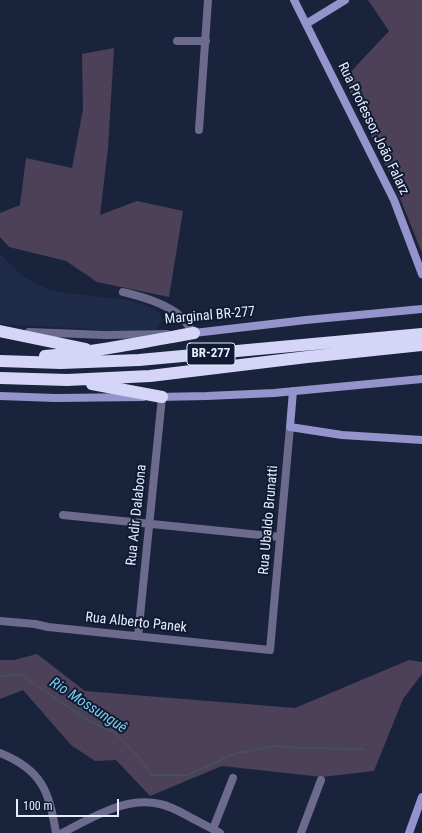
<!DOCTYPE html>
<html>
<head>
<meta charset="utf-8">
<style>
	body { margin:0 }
	#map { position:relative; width:422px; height:833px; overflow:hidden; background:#19243c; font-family:"Roboto Condensed",sans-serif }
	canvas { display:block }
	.scale { position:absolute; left:16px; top:799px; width:103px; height:18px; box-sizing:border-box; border:2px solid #e5edfe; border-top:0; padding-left:5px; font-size:12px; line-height:14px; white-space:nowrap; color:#e5edfe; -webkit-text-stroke:3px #101a32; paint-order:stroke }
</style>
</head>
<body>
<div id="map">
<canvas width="422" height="833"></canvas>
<div class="scale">100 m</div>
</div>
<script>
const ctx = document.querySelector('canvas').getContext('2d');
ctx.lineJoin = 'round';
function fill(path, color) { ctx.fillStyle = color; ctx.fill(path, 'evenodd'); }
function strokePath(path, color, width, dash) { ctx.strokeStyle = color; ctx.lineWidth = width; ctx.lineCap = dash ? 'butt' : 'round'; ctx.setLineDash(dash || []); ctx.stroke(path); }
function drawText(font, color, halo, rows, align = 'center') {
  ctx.font = font + ' "Roboto Condensed",sans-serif'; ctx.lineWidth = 4; ctx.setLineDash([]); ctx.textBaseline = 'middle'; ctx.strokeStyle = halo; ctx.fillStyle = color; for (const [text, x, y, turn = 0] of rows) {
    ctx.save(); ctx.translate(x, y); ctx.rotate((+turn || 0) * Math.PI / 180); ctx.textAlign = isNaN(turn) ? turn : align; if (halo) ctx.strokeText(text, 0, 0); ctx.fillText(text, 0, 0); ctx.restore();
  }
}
fill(new Path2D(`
	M 0,254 L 25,278 L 51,291 L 128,300 L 147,306 L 160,313 L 162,321 L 155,329 L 122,331 L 0,324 Z`), '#1e2c4a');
fill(new Path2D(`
	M 368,0 L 422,0 L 422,253 L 393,181 L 344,79 L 389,31 Z
	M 114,48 L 108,148 L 100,215 L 137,201 L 183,211 L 169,297 L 97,282 L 66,261 L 9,247 L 0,237 L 0,213 L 20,205 L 26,158 L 72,168 L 83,109 L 82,54 Z
	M 37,654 L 85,691 L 295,708 L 409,660 L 422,662 L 422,674 L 403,699 L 374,771 L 322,777 L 222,766 L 150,796 L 116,760 L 95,761 L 71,745 L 23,690 L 0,699 L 0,660 L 14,660 Z`), '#4c4158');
strokePath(new Path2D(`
	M 0,676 L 20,674 L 87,720 L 114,732 L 137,755 L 152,775 L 188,775 L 234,754 L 274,746 L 300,748 L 363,749`), '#45505c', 2);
strokePath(new Path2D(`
	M 177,41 L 206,41
	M 199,130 L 208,0
	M 123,292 C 142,297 162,302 178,314 C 184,320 189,326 194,333
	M 29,332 L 105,335 L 167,334
	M 63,515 L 280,537
	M 0,621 L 35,624 L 48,627 L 270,650 L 290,427
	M 138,636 L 162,397
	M 0,753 C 42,770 49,791 56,833
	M 213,829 L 233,778
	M 62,833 C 92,818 125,796 160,804 C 170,806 179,811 188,816 C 199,822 209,827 220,833
	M 301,833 L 321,780`), '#6c6b8e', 8);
strokePath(new Path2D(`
	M 294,0 L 394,200 L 422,274
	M 306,24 L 345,0
	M 194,333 L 306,320 L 422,309
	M 293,391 L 290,427 L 342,435 L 422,440
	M 0,396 L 55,398 L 143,397
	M 157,397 L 207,396 L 274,393 L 422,379
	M 409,833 L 422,797`), '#9593cb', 8);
strokePath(new Path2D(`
	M 0,331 L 86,349
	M 45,356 C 95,352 144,342 194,333
	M 0,361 L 61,363 L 139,360 L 422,334
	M 0,378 L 67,380 L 150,376 L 307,357 L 422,345
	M 92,384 L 162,397`), '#d5d5f8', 12);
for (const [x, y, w] of [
	[211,354,48]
]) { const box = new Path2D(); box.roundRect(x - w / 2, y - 11, w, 22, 3); ctx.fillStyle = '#101a32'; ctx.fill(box); strokePath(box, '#e5edfe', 1); }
drawText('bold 13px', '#e5edfe', null, [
	["BR-277",211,354]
]);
drawText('14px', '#e5edfe', '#101a32', [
	["Rua Professor João Falarz",373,129,64],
	["Marginal BR-277",210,316,-5],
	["Rua Adir Dalabona",137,515,-84],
	["Rua Ubaldo Brunatti",269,520,-85],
	["Rua Alberto Panek",136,623,6]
]);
drawText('italic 15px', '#7accea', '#101a32', [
	["Rio Mossunguê",88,706,33]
]);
</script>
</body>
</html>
